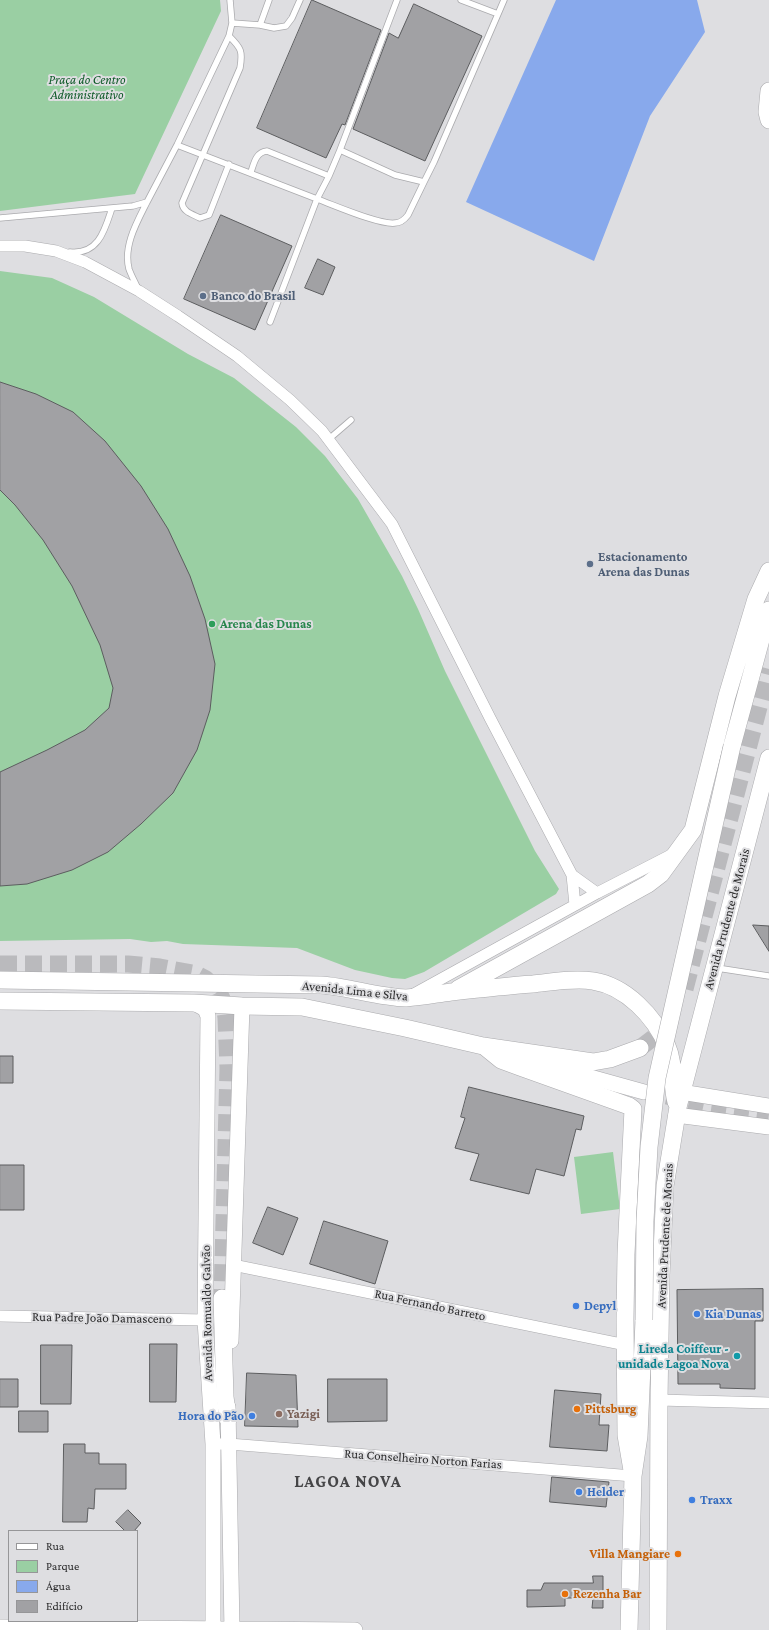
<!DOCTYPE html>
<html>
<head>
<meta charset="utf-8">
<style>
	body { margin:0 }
	#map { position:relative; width:769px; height:1630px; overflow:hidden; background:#dedee1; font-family:"Crimson Pro",serif }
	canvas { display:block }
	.legend { position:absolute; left:8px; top:1530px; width:130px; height:92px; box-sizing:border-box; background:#dedee1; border:1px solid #969698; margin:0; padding:5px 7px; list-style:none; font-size:12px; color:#2a2a2b }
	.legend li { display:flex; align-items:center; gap:8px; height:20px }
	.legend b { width:20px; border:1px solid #969698 }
</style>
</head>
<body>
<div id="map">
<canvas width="769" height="1630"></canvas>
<ul class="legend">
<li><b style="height:5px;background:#fff"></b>Rua</li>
<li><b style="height:11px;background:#9acfa3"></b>Parque</li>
<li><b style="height:11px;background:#88a9ec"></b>Água</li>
<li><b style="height:11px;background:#a1a1a4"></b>Edifício</li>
</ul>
</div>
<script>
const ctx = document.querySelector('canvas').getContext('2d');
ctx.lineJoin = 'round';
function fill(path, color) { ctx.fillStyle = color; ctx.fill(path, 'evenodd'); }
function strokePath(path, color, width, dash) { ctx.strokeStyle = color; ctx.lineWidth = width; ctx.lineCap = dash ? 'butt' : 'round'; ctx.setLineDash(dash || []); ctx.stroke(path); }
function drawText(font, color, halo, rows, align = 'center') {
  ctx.font = font + ' "Crimson Pro",serif'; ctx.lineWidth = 4; ctx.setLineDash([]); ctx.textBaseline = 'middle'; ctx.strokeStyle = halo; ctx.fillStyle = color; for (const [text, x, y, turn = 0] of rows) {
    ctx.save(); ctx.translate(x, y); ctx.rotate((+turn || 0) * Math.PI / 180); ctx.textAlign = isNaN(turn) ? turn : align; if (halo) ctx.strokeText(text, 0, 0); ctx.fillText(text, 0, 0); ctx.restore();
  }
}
fill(new Path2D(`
	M 0,0 L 220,0 L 221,11 L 135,194 L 0,211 Z
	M 0,271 L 52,278 L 94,297 L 188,354 L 234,378 L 296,427 L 325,456 L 358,499 L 402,576 L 418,609 L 445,671 L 535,851 L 559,889 L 556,894 L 424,972 L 405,979 L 392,978 L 355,970 L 297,948 L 183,944 L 167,941 L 151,942 L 130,939 L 0,941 Z
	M 613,1152 L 620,1209 L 581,1214 L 574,1157 Z`), '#9acfa3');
fill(new Path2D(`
	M 556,0 L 697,0 L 705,32 L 650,116 L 594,261 L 466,202 Z`), '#88a9ec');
const building = new Path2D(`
	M 312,0 L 381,30 L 345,125 L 342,124 L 326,158 L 257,128 Z
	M 414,4 L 482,36 L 425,161 L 353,129 L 389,33 L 398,38 Z
	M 221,215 L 292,246 L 255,330 L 184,299 Z
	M 318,259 L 335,267 L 323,295 L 305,288 Z
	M 0,382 L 36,394 L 73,412 L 105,441 L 141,486 L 168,529 L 190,576 L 205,619 L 215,664 L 210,710 L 197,750 L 173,793 L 141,824 L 108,852 L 72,870 L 27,884 L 0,886 L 0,772 L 47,750 L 85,730 L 109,708 L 113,688 L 100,645 L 72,586 L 43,540 L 15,505 L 0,490 Z
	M 753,925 L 769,926 L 769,951 Z
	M 0,1056 L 13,1056 L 13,1083 L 0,1083 Z
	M 469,1087 L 584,1116 L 581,1130 L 576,1129 L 564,1176 L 536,1169 L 529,1194 L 470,1180 L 479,1154 L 455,1148 L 465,1118 L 461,1117 Z
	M 0,1165 L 24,1165 L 24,1210 L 0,1210 Z
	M 268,1207 L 298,1218 L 283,1255 L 253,1243 Z
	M 324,1221 L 388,1241 L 375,1284 L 310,1264 Z
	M 763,1289 L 763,1321 L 755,1321 L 755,1389 L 720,1388 L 720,1384 L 678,1384 L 677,1290 Z
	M 150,1344 L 177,1344 L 176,1402 L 150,1402 Z
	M 41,1345 L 72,1345 L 71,1404 L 41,1404 Z
	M 247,1373 L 296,1375 L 298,1427 L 245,1426 Z
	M 0,1379 L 18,1379 L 18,1407 L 0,1407 Z
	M 328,1379 L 387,1379 L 387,1421 L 328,1422 Z
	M 555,1390 L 601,1394 L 599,1425 L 609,1425 L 607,1451 L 550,1447 Z
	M 19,1411 L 48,1411 L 48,1432 L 19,1432 Z
	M 64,1444 L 85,1444 L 85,1453 L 99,1453 L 99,1464 L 126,1464 L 126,1489 L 95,1489 L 94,1509 L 88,1508 L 87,1522 L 63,1522 Z
	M 552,1477 L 609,1482 L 606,1507 L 550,1502 Z
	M 128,1510 L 141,1523 L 134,1531 L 125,1531 L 116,1522 Z
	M 593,1576 L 603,1576 L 603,1608 L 592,1608 L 593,1598 L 565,1598 L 565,1606 L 527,1607 L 527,1590 L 541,1590 L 544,1583 L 593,1583 Z`);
fill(building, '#a1a1a4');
strokePath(building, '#5c5d5f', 1);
strokePath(new Path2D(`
	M 644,1092 L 704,1105 L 769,1114`), '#bababd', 15, [15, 8]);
strokePath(new Path2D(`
	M 0,964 L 128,964 L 160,967 L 197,974 L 206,979 L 219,992 L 224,1003 L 226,1018 L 228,1068 L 222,1298
	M 685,989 L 769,669
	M 640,1048 L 662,1031 L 669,1022`), '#bababd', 17, [17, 8]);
const lane = new Path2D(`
	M 397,0 L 340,150 L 395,175 L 424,182 L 434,162 L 498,14 L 461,0
	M 498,14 L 504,0
	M 232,23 L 260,25 L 269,0
	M 260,25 L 274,28 L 286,26 L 292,18 L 300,0
	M 177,145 L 317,199 L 329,176 L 340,150
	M 229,164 L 209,215 L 200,218 C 192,214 183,212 182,203 L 240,68 C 243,51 241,48 229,36
	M 251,172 C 254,163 256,152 267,151 L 329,176
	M 0,218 L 133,206 L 147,202 L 177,145 L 229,36 L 232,23 L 230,0
	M 70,252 C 99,255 105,229 112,208
	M 138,289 C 135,282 131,275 129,269 C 123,246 137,222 147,202
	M 270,322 L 317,199 C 334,205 379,225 395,223 C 401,223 405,219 408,215 L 424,182
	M 329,439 L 351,420
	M 717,968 L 769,976`);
const street = new Path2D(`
	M 0,246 L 25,246 L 56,251 L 85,262 L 139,291 L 178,316 L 237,356 L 290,400 L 322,431 L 392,524 L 490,718 L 572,875 L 575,905
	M 572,875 L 597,893
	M 412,995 L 597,893 L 673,854
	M 233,1265 L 626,1345
	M 0,1316 L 205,1320
	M 659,1400 L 769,1403
	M 213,1444 L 229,1444 L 633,1476`);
const secondary = new Path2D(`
	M 194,1003 L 205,1009 L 208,1016 L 205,1320 L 213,1444 L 213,1630
	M 518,1057 L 644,1092
	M 681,1092 L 769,1106
	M 676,1115 L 769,1127
	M 231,1341 L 242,1006
	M 228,1407 L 232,1630
	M 0,1627 L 355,1630`);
const primary = new Path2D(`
	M 769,91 L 767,112 L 769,120
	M 732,746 L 769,610
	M 0,980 L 321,985 C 349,987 378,997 406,998 C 422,997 436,994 451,992 C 478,989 506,986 533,984 C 552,982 574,978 593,981 C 626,986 655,1017 667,1046 C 675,1064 671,1084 676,1102
	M 458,989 L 648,884 L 661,874 L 693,830 L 727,696 L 756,599 L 769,571
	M 0,1001 L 194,1003 L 242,1006 L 302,1007 L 405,1028 L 483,1046 L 593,1062 L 610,1059 L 640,1048
	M 485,1047 L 501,1060 L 520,1067 L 629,1106 L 633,1109 L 626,1254 L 625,1319 L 626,1435 L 633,1476
	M 222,1298 L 225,1397 L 228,1419
	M 629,1630 L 633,1476 L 639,1436 L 644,1320
	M 658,1630 L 659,1400 L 661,1275 L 665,1186 L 678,1107 L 769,758`);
strokePath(lane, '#aaaaad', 7);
strokePath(street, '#aaaaad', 12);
strokePath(secondary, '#aaaaad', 16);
strokePath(primary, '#aaaaad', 18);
strokePath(lane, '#fff', 5.5);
strokePath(street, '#fff', 11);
strokePath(secondary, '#fff', 15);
strokePath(primary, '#fff', 17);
const primaryBridge = new Path2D(`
	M 644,1320 L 645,1221 L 649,1147 L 657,1078 L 732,746`);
strokePath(primaryBridge, '#aaaaad', 18, []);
strokePath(primaryBridge, '#fff', 17);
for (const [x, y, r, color] of [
	[203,296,4,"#5c6f8a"],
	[590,564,4,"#5c6f8a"],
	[212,624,4,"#2e9e5b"],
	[576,1306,4,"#3f7fe0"],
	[697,1314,4,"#3f7fe0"],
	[737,1356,4,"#0f9aa8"],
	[577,1409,4,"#e8710a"],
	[279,1414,4,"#8d6e63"],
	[252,1416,4,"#3f7fe0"],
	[579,1492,4,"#3f7fe0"],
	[692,1500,4,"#3f7fe0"],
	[678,1554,4,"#e8710a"],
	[565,1594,4,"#e8710a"]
]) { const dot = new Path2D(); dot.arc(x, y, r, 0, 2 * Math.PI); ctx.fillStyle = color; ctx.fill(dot); strokePath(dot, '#dedee1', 1.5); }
drawText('italic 13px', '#0d5927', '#dedee1', [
	["Praça do Centro",87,80],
	["Administrativo",87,95]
]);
drawText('bold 13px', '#4e5e75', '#dedee1', [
	["Banco do Brasil",211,296],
	["Estacionamento",598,557],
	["Arena das Dunas",598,572]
], 'left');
drawText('bold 13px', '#27864d', '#dedee1', [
	["Arena das Dunas",220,624]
], 'left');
drawText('13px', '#2a2a2b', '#dedee1', [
	["Avenida Prudente de Morais",727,919,-75],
	["Avenida Lima e Silva",355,991,6],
	["Avenida Prudente de Morais",665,1236,-87],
	["Rua Fernando Barreto",430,1305,12],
	["Avenida Romualdo Galvão",207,1313,-91],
	["Rua Padre João Damasceno",102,1318,1],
	["Rua Conselheiro Norton Farias",423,1459,4]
]);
drawText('bold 13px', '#366cbe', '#dedee1', [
	["Depyl",584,1306],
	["Kia Dunas",705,1314],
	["Hora do Pão",244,1416,"right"],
	["Helder",587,1492],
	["Traxx",700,1500]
], 'left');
drawText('bold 13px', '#0d838f', '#dedee1', [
	["Lireda Coiffeur -",729,1349],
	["unidade Lagoa Nova",729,1364]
], 'right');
drawText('bold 13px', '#c56008', '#dedee1', [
	["Pittsburg",585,1409],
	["Villa Mangiare",670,1554,"right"],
	["Rezenha Bar",573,1594]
], 'left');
drawText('bold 13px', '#785e54', '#dedee1', [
	["Yazigi",287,1414]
], 'left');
ctx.letterSpacing = '1px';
drawText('bold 17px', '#454547', '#dedee1', [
	["LAGOA NOVA",348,1482]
]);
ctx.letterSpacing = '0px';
</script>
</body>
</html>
